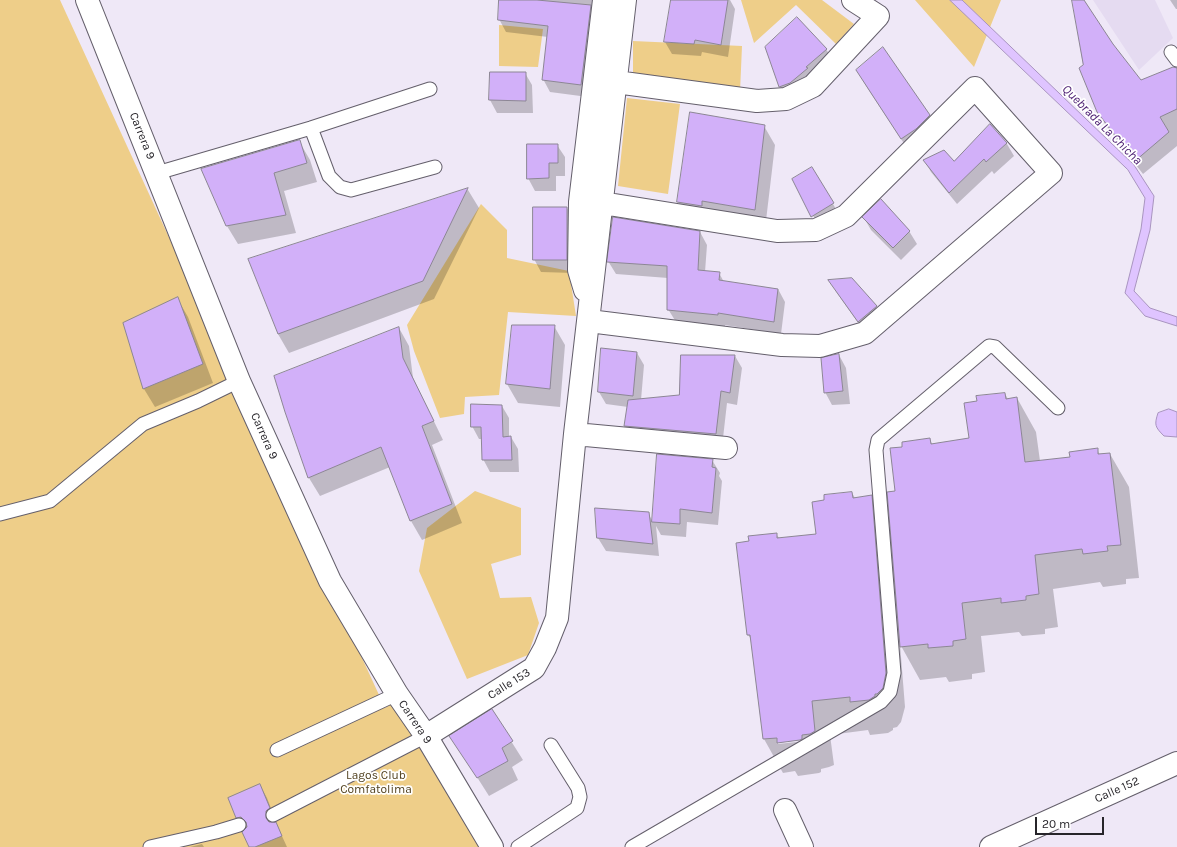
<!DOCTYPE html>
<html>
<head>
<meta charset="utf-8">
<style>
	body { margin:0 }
	#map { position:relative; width:1177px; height:847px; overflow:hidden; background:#efe8f7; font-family:Karla,sans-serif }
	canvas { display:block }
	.scale { position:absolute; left:1035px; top:817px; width:69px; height:18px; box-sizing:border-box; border:2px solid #27252a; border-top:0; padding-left:5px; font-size:12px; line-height:14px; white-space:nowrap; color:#27252a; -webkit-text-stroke:3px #fff; paint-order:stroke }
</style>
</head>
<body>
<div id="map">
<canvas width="1177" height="847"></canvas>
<div class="scale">20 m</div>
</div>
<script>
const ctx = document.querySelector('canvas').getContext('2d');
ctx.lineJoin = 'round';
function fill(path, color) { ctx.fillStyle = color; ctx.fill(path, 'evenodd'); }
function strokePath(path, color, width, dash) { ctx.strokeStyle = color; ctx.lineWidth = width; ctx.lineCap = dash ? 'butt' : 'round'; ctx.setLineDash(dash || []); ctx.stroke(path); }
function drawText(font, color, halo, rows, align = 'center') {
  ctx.font = font + ' Karla,sans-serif'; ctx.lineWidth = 3.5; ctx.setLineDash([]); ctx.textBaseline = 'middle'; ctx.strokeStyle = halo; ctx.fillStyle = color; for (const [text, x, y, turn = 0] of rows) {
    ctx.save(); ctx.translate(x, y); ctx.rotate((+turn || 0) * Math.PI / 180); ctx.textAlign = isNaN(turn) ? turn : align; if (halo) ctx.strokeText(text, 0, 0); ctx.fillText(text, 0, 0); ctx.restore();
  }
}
fill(new Path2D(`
	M 1093,0 L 1155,0 L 1173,38 L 1139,70 Z`), '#e5dbf1');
fill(new Path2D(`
	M 0,0 L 60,0 L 385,708 L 396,700 L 489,847 L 0,847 Z
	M 741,0 L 822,0 L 854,24 L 836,44 L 796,5 L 754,43 Z
	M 915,0 L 1001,0 L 974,67 Z
	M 499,25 L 543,29 L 538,67 L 499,66 Z
	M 633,41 L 742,46 L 740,92 L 633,73 Z
	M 627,98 L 680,104 L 668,194 L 618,186 Z
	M 481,204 L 507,230 L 507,258 L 569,271 L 576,316 L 508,312 L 499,395 L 465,397 L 464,414 L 440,418 L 414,351 L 407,325 Z
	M 475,491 L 521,508 L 521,555 L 491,564 L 500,598 L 531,597 L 539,623 L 528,655 L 467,679 L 419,571 L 427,528 Z`), '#eece89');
const water = new Path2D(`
	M 950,0 L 962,0 L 1134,165 L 1154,196 L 1150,230 L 1134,291 L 1150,308 L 1177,317 L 1177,326 L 1145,316 L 1125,293 L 1141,229 L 1145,198 L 1128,170 Z
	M 1169,409 L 1177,412 L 1177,437 L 1164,436 C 1155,427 1154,425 1158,413 Z`);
fill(water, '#dfc4ff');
strokePath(water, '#a894bf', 1);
fill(new Path2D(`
	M 500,0 L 603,0 L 588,97 L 550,92 L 543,79 L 548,37 L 506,32 L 499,19 Z
	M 672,0 L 730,0 L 735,9 L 728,57 L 702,52 L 701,56 L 672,54 L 665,42 Z
	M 1073,0 L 1083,0 L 1112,45 L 1140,82 L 1177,69 L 1177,146 L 1143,174 L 1106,126 L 1098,111 L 1085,66 Z
	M 1170,0 L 1177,0 L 1177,9 L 1176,9 Z
	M 826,49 L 834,62 L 787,99 L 780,87 Z
	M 857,71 L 929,116 L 940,135 L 913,157 L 868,89 Z
	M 525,73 L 532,85 L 533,113 L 497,113 L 490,100 Z
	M 764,126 L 775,145 L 765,229 L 689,221 L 678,202 Z
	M 990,126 L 1007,144 L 1014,156 L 994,174 L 992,171 L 957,204 L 931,172 L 924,160 L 954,162 Z
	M 299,141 L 310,160 L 317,182 L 284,191 L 296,233 L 238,244 L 227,226 Z
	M 557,145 L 565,157 L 565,176 L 556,176 L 556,191 L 535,191 L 528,178 Z
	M 812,168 L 840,216 L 820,229 L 794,179 Z
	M 468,190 L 479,208 L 434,299 L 289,353 L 278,334 L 250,259 Z
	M 567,208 L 574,221 L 573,273 L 541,272 L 534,259 Z
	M 864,218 L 909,231 L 917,244 L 901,260 L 871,230 Z
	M 700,232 L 707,245 L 705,272 L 719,273 L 724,282 L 778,289 L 785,302 L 781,334 L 725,325 L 725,327 L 676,322 L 668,309 L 668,278 L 616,274 L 608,261 Z
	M 851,279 L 876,307 L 884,319 L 866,334 L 837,293 L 830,281 Z
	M 177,298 L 188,317 L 213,383 L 155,407 L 144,389 L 124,324 Z
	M 554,326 L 565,345 L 560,407 L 518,403 L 507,384 Z
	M 399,328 L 409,346 L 413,378 L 443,440 L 432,445 L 462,523 L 422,540 L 411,521 L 390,467 L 320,496 L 309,478 L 286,412 Z
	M 637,353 L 644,365 L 641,400 L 680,396 L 735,356 L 742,368 L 737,405 L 727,403 L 722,447 L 633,438 L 625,426 L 628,407 L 606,404 L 599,392 Z
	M 839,355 L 846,368 L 850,404 L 832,405 L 825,392 Z
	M 1005,394 L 1008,399 L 1017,398 L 1036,432 L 1040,461 L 1071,458 L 1097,449 L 1100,455 L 1110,454 L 1129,487 L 1139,578 L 1126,579 L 1126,584 L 1103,587 L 1100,582 L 1053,589 L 1058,627 L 1045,629 L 1045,634 L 1022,636 L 1019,632 L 981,636 L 985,672 L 972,674 L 972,679 L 949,682 L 946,677 L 920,680 L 900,644 L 905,707 L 901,722 L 897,727 L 893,728 L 893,730 L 888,733 L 870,735 L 868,730 L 830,735 L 834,765 L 829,767 L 821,769 L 821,772 L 819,773 L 798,776 L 795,771 L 783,773 L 764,739 L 752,640 L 748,635 L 750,542 L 776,534 L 780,539 L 817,534 L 826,501 L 852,493 L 855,498 L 871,496 L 892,531 L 896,492 L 903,448 L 929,439 L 933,445 L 970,439 L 978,402 ZM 805,739 L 805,741 L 778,744 L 778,742 Z
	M 502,406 L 509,418 L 509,437 L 511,437 L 518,449 L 519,472 L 490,472 L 483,459 L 482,439 L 479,439 L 472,426 Z
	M 712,460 L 720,473 L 719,476 L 722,481 L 718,525 L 687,522 L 686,537 L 661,535 L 656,526 L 659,556 L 606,551 L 598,538 L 648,513 L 653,522 Z
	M 492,711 L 523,760 L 512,767 L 518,780 L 489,796 L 451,736 Z
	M 260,785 L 267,798 L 276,821 L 273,823 L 276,823 L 287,847 L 250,847 L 244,830 L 237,817 Z
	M 202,844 L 204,847 L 190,847 Z`), '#0003');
const building = new Path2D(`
	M 499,0 L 537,0 L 591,5 L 581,85 L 542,80 L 548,26 L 498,20 Z
	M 671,0 L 728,0 L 721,45 L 695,40 L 694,44 L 664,42 Z
	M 1072,0 L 1084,0 L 1113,44 L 1141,80 L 1173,67 L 1177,68 L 1177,109 L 1160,117 L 1169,132 L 1135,161 L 1097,112 L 1079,68 L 1083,65 Z
	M 797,17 L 827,49 L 806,67 L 808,68 L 790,83 L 779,87 L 765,47 Z
	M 883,47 L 930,115 L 916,129 L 901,139 L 856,70 Z
	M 490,72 L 526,72 L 526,101 L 489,100 Z
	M 690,112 L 765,125 L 755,210 L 702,201 L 702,206 L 677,202 Z
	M 990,124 L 1007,143 L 986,162 L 984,159 L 949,193 L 923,160 L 944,150 L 954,161 Z
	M 300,140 L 307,163 L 274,173 L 286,215 L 226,226 L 201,169 Z
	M 527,144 L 558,144 L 558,163 L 549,163 L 549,178 L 527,179 Z
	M 812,167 L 834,203 L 811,217 L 792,179 Z
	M 468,188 L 423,281 L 278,334 L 248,259 Z
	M 881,199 L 910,231 L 893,248 L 862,217 Z
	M 533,207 L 567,207 L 567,260 L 533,260 Z
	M 613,217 L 700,231 L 698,270 L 720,272 L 719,280 L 778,289 L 774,322 L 718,313 L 718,315 L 667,310 L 667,266 L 607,262 Z
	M 852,278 L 877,306 L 858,322 L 828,280 Z
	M 178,297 L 203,364 L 143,389 L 123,323 Z
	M 512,325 L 555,325 L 550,389 L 506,384 Z
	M 399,327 L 403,358 L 434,421 L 422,426 L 452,504 L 410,521 L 381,447 L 308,478 L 285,412 L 274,376 Z
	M 601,348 L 637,352 L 633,396 L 598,392 Z
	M 839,354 L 843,391 L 824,393 L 821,358 Z
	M 681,355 L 735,355 L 730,393 L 721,391 L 716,434 L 624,426 L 628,400 L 679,395 Z
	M 1005,393 L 1006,399 L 1017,397 L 1025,462 L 1070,457 L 1069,452 L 1098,448 L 1098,454 L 1110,453 L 1121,545 L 1107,546 L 1108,551 L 1083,554 L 1082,549 L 1035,555 L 1039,594 L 1026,596 L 1026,600 L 1001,603 L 1001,598 L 962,603 L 966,639 L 953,641 L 953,646 L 928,648 L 928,644 L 900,647 L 887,492 L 895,491 L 890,448 L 902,447 L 902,442 L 930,438 L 931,444 L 969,438 L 964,403 L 977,401 L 976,396 Z
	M 471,404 L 502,405 L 503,437 L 511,436 L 512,460 L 482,460 L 481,427 L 471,427 Z
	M 657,454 L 713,459 L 712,467 L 716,468 L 712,513 L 680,509 L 680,524 L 652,522 Z
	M 852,492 L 853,498 L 872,495 L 886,673 L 883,688 L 877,694 L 875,694 L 875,696 L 869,700 L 850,702 L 850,697 L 812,701 L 815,731 L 810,734 L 802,735 L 802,739 L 800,740 L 777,743 L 777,738 L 763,739 L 750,635 L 747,635 L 736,543 L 749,541 L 748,536 L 777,533 L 777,538 L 816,534 L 812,502 L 824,500 L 824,495 Z
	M 595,508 L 649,512 L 653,544 L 597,538 Z
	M 492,709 L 513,741 L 502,748 L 508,761 L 477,778 L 449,736 Z
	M 260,784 L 270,808 L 266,811 L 266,818 L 269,822 L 276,822 L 282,836 L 255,847 L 249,847 L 242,832 L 247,827 L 246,822 L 241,817 L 236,818 L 228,798 Z`);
fill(building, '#d2b0f9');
strokePath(building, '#8c8694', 1);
const service = new Path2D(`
	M 1171,52 L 1177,60
	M 311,128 L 329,176 L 340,187 L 351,190 L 435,167
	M 157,173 L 311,128 L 430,89
	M 0,514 L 50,501 L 143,424 L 198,401 L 239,381
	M 277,750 L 397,694
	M 273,815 L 426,736
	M 150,847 L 216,832 L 239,825
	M 518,847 L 577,808 L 580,797 L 578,788 L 551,745
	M 632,847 L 881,702 L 890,692 L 894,673 L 876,450 L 878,440 L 989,346 L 995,347 L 1058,408`);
const minor = new Path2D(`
	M 616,82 L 757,101 L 786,99 L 813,86 L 878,16 L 853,0
	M 580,202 L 602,203 L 777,231 L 816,230 L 846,216 L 975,88 L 1051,173 L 865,333 L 820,346 L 782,345 L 589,321
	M 585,290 L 579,270 L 580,202 L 604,0
	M 575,434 L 726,448
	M 426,736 L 534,668 L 545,648 L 557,618 L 575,434 L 625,0
	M 785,810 L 802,847
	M 991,847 L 1177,763`);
const tertiary = new Path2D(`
	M 87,0 L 239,381 L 330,581 L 397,694 L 426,736 L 492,847`);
strokePath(service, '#645f6b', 15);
strokePath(minor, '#645f6b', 24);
strokePath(tertiary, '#645f6b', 24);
strokePath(service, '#fff', 13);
strokePath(minor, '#fff', 22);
strokePath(tertiary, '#fff', 22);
drawText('12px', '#27252a', '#fff', [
	["Carrera 9",142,136,68],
	["Carrera 9",264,436,66],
	["Calle 153",509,684,-32],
	["Carrera 9",415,722,56],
	["Calle 152",1117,790,-24]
]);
drawText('12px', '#50401e', '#fff', [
	["Lagos Club",376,776],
	["Comfatolima",376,790]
]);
drawText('italic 13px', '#4f2274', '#fff', [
	["Quebrada La Chicha",1102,125,45]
]);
</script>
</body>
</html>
